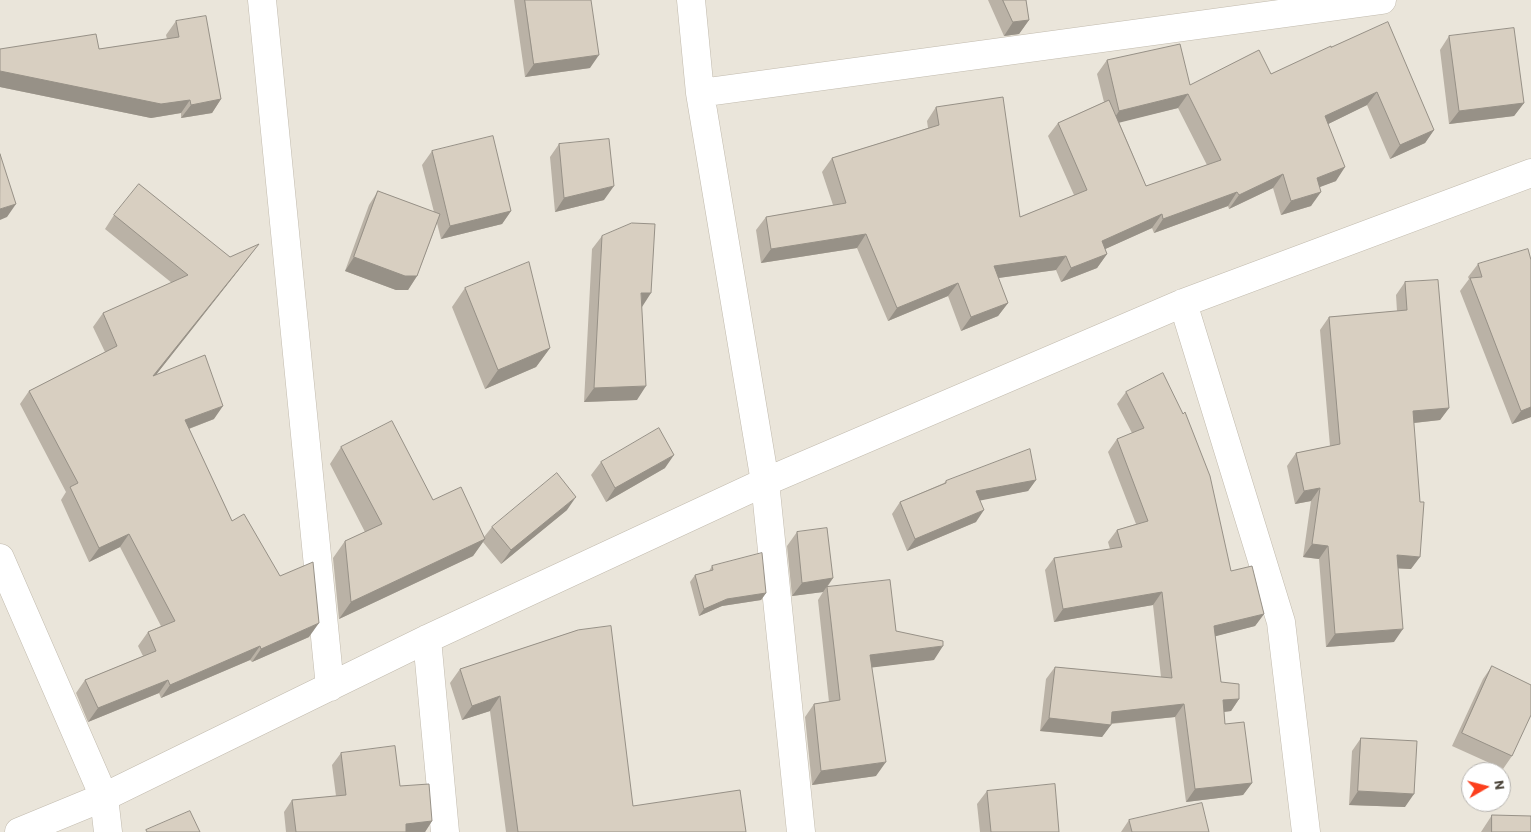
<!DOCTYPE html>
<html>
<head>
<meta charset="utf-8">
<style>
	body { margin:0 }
	#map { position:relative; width:1531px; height:832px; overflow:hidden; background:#f6f3ec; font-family:Barlow,sans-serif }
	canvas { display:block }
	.north { position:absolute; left:1461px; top:762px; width:50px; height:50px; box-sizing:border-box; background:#fff; border:1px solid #b7b4b0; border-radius:50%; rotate:82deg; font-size:14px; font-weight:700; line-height:20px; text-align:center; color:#4b4439 }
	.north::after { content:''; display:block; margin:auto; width:18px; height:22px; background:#fc3f1d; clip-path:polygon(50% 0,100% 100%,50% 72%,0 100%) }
</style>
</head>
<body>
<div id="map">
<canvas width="1531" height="832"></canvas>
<div class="north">N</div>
</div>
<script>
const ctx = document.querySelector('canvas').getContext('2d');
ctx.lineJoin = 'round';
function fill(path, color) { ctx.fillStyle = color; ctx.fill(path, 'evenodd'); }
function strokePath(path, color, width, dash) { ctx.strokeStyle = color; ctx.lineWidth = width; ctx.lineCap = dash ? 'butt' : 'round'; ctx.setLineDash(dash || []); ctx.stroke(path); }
fill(new Path2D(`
	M 0,0 L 1531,0 L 1531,832 L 0,832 ZM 1471,772 L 1501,772 L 1501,802 L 1471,802 Z`), '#eae5da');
const minor = new Path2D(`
	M 262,0 L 330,687
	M 691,0 L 700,93 L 765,482 L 801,832
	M 700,93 L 1382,0
	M 1183,303 L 1281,622 L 1306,832
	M 0,558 L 104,797 L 108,832
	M 427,639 L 445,832
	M 19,832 L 104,797 L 427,639 L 765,482 L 1183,303 L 1531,173`);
strokePath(minor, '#c2bbae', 29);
strokePath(minor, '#fff', 28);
fill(new Path2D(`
	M 514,0 L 591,0 L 590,68 L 525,77 Z
	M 988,0 L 1026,0 L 1029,20 L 1019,34 L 1004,36 Z
	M 176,21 L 221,99 L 212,113 L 181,118 L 181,113 L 151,118 L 0,87 L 0,49 L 99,49 L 167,39 L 166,35 Z
	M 1449,36 L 1524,103 L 1514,116 L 1449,124 L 1440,50 Z
	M 1331,47 L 1434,130 L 1425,143 L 1390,159 L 1367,105 L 1328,124 L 1336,181 L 1319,187 L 1311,206 L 1281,215 L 1273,188 L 1229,209 L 1228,206 L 1154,233 L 1152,228 L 1105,249 L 1107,254 L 1097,268 L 1061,282 L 1056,270 L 998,278 L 1008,303 L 998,316 L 961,331 L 948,296 L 888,321 L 857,248 L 761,263 L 756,230 L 766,217 L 833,205 L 822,172 L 832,158 L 928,128 L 927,121 L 936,107 L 1020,217 L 1074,195 L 1048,136 L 1058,123 L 1104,102 L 1097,74 L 1107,60 L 1190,85 L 1271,74 ZM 1178,108 L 1207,165 L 1146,186 L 1119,122 Z
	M 559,144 L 604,200 L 555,212 L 550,157 Z
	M 432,151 L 511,211 L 502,224 L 441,239 L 437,223 L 417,276 L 408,290 L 396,290 L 345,271 L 369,205 L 378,191 L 434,212 L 422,165 Z
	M 114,215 L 230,257 L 249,257 L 155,376 L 214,419 L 189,429 L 232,521 L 309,637 L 252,662 L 250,660 L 161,698 L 159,693 L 88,722 L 76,693 L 85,680 L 143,656 L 138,646 L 148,632 L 161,626 L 120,547 L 89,562 L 61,500 L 66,492 L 20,404 L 29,391 L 105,352 L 93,327 L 103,313 L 172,283 L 105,229 Z
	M 602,236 L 642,306 L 637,400 L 584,402 L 592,249 Z
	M 1531,260 L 1531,417 L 1512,424 L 1460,291 L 1469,279 L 1468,277 L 1478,264 Z
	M 1405,282 L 1449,408 L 1440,420 L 1414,423 L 1411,569 L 1398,568 L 1394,642 L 1326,647 L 1319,559 L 1303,557 L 1311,501 L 1295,504 L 1287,466 L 1296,453 L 1330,446 L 1320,330 L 1329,317 L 1397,311 L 1396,295 Z
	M 465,288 L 550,348 L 536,367 L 485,389 L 452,307 Z
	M 1126,392 L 1231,571 L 1264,614 L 1255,626 L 1215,636 L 1221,682 L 1239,699 L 1231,711 L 1224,712 L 1225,724 L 1252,783 L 1243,795 L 1186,802 L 1175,717 L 1111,724 L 1102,737 L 1040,731 L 1046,679 L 1055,667 L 1161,677 L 1153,605 L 1054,622 L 1045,570 L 1054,558 L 1110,549 L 1108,542 L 1117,530 L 1136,524 L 1108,452 L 1117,439 L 1132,433 L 1117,404 Z
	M 341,447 L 484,537 L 492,527 L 567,510 L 501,564 L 483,542 L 473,556 L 339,619 L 333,558 L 345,541 L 365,532 L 330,464 Z
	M 601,462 L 665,468 L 606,502 L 591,475 Z
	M 1036,480 L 1028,491 L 979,500 L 976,522 L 907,551 L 892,514 L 900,502 L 944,483 L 946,481 Z
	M 797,532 L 833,578 L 828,586 L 896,631 L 934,660 L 872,667 L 876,776 L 812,785 L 805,717 L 814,704 L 829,702 L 818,600 L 823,592 L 792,596 L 787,546 Z
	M 712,566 L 766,593 L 761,600 L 722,606 L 699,616 L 690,582 L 695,575 L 709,571 Z
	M 578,630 L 633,806 L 746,832 L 506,832 L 490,711 L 462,720 L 450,683 L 460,669 Z
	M 1492,666 L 1512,756 L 1503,769 L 1452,746 L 1483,679 Z
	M 1361,738 L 1405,807 L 1349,805 L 1352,751 Z
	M 341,753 L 400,786 L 432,821 L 425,832 L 286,832 L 284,812 L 292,800 L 336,796 L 332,765 Z
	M 987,791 L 1059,832 L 980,832 L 977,804 Z
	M 1492,815 L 1492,832 L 1481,832 Z
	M 1129,820 L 1209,832 L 1121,832 Z`), '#bab2a6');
fill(new Path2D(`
	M 1029,20 L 1019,34 L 1004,36 L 1013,22 Z
	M 599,55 L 590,68 L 525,77 L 534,64 Z
	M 0,71 L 190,100 L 181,113 L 151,118 L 0,87 Z
	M 1377,92 L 1367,105 L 1316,130 L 1325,116 Z
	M 1188,94 L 1178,108 L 1110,125 L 1119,111 Z
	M 221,99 L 212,113 L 181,118 L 191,105 Z
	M 1524,103 L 1514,116 L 1449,124 L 1459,111 Z
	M 1434,130 L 1425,143 L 1390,159 L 1400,145 Z
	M 1345,167 L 1336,181 L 1307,192 L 1317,178 Z
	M 1283,174 L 1273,188 L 1229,209 L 1239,195 Z
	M 614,186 L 604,200 L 555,212 L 564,198 Z
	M 1237,192 L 1228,206 L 1154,233 L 1163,219 Z
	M 1321,192 L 1311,206 L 1281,215 L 1291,201 Z
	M 16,204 L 7,217 L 0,220 L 0,209 Z
	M 511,211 L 502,224 L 441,239 L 450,226 Z
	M 1162,214 L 1152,228 L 1092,255 L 1102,241 Z
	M 866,234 L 857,248 L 761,263 L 771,249 Z
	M 259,244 L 249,257 L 144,390 L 153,376 Z
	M 1107,254 L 1097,268 L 1061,282 L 1071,268 Z
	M 1066,256 L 1056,270 L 984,280 L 994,266 Z
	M 354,257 L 417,276 L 408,290 L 396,290 L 345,271 Z
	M 958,283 L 948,296 L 888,321 L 897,308 Z
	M 641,293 L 651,293 L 642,307 Z
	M 1008,303 L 998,316 L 961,331 L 971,317 Z
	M 550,348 L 536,367 L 485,389 L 498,370 Z
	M 646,386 L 637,400 L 584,402 L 594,388 Z
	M 223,406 L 214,419 L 175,434 L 185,420 Z
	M 1531,407 L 1531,417 L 1512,424 L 1521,411 Z
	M 1449,408 L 1440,420 L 1404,424 L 1413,411 Z
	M 674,455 L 665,468 L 606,502 L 615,488 Z
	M 1036,480 L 1028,491 L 968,503 L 976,491 Z
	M 1320,488 L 1311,501 L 1295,504 L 1304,491 Z
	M 576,497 L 567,510 L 501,564 L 511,550 Z
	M 984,510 L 976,522 L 907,551 L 915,539 Z
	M 129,534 L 120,547 L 89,562 L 99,548 Z
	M 485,539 L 473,556 L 339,619 L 351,602 Z
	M 1312,544 L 1328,546 L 1319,559 L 1303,557 Z
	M 1397,555 L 1420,557 L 1411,569 L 1388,568 Z
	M 833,578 L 823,592 L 792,596 L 802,583 Z
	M 1162,592 L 1153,605 L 1054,622 L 1063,609 Z
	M 766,593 L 761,600 L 722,606 L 699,616 L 704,609 L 727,599 Z
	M 1264,614 L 1255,626 L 1205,639 L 1214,626 Z
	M 319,623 L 309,637 L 252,662 L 261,649 Z
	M 1403,629 L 1394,642 L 1326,647 L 1335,634 Z
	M 260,646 L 250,660 L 161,698 L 170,685 Z
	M 943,646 L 934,660 L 860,669 L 870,655 Z
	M 168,680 L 159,693 L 88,722 L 98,708 Z
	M 500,696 L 490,711 L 462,720 L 472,706 Z
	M 1239,699 L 1231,711 L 1214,713 L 1223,700 Z
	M 1184,704 L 1175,717 L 1105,724 L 1111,725 L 1102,737 L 1040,731 L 1049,718 Z
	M 886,762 L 876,776 L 812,785 L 821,771 Z
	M 1252,783 L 1243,795 L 1186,802 L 1195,789 Z
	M 1358,791 L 1414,794 L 1405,807 L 1349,805 Z
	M 432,821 L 425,832 L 400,832 L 406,824 Z`), '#979187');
const building = new Path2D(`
	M 525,0 L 591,0 L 599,55 L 534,64 Z
	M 1003,0 L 1026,0 L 1029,20 L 1013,22 Z
	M 206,16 L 221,99 L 191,105 L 190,100 L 161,104 L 0,71 L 0,49 L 96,34 L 99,49 L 179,37 L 176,21 Z
	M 1388,22 L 1434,130 L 1400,145 L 1377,92 L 1325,116 L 1345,167 L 1317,178 L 1321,192 L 1291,201 L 1283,174 L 1239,195 L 1237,192 L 1163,219 L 1162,214 L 1102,241 L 1107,254 L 1071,268 L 1066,256 L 994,266 L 1008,303 L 971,317 L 958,283 L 897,308 L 866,234 L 771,249 L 766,217 L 846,203 L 832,158 L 939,125 L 936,107 L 1003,97 L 1020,217 L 1087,190 L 1058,123 L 1109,100 L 1146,186 L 1221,160 L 1188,94 L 1119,111 L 1107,60 L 1180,44 L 1190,85 L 1259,50 L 1271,74 L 1331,46 L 1331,47 Z
	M 1514,28 L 1524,103 L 1459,111 L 1449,36 Z
	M 493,136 L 511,211 L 450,226 L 432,151 Z
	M 609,139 L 614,186 L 564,198 L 559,144 Z
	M 0,154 L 16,204 L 0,209 Z
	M 139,184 L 230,257 L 259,244 L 153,376 L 205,355 L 223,406 L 185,420 L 232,521 L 244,514 L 280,576 L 313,562 L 319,623 L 261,649 L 260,646 L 170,685 L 168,680 L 98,708 L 85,680 L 156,651 L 148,632 L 175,621 L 129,534 L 99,548 L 70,487 L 78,483 L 29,391 L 117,346 L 103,313 L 188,275 L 114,215 Z
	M 378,191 L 440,214 L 417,276 L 405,276 L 354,257 Z
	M 632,223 L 655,224 L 651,293 L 641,293 L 646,386 L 594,388 L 602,236 Z
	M 1528,249 L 1531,260 L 1531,407 L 1521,411 L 1470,278 L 1482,277 L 1478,264 Z
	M 529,262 L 550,348 L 498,370 L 465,288 Z
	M 1438,280 L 1449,408 L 1413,411 L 1420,502 L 1424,502 L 1420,557 L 1397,555 L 1403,629 L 1335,634 L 1328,546 L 1312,544 L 1320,488 L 1304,491 L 1296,453 L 1340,444 L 1329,317 L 1407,310 L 1405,282 Z
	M 1163,373 L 1183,414 L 1185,412 L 1210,476 L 1231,571 L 1252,566 L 1264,614 L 1214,626 L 1221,682 L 1239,684 L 1239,699 L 1223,700 L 1225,724 L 1244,722 L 1252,783 L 1195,789 L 1184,704 L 1112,712 L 1111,725 L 1049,718 L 1055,667 L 1172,678 L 1162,592 L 1063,609 L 1054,558 L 1122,547 L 1117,530 L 1148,521 L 1117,439 L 1144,428 L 1126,392 Z
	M 392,421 L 433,500 L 461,487 L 485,539 L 351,602 L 345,541 L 382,524 L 341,447 Z
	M 659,428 L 674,455 L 615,488 L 601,462 Z
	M 1030,449 L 1036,480 L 976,491 L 984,510 L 915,539 L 900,502 L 946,483 L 946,481 Z
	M 557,473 L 576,497 L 511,550 L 492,527 Z
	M 827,528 L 833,578 L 802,583 L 797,532 Z
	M 762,553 L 766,593 L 727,599 L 704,609 L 695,575 L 713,570 L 712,566 Z
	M 890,580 L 896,631 L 943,641 L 943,646 L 870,655 L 886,762 L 821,771 L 814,704 L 840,700 L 827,587 Z
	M 611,626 L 633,806 L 740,790 L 746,832 L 518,832 L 500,696 L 472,706 L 460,669 L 578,630 Z
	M 1492,666 L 1531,685 L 1531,715 L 1512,756 L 1462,733 Z
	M 1361,738 L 1417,741 L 1414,794 L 1358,791 Z
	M 395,746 L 400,786 L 429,784 L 432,821 L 406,824 L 406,832 L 296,832 L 292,800 L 346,795 L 341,753 Z
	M 1055,784 L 1059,832 L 991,832 L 987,791 Z
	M 1202,803 L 1209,832 L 1132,832 L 1129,820 Z
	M 190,811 L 200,832 L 147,832 L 146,830 Z
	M 1492,815 L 1531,816 L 1531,832 L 1492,832 Z`);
fill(building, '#d8cfc1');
strokePath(building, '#979187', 1);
</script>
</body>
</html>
